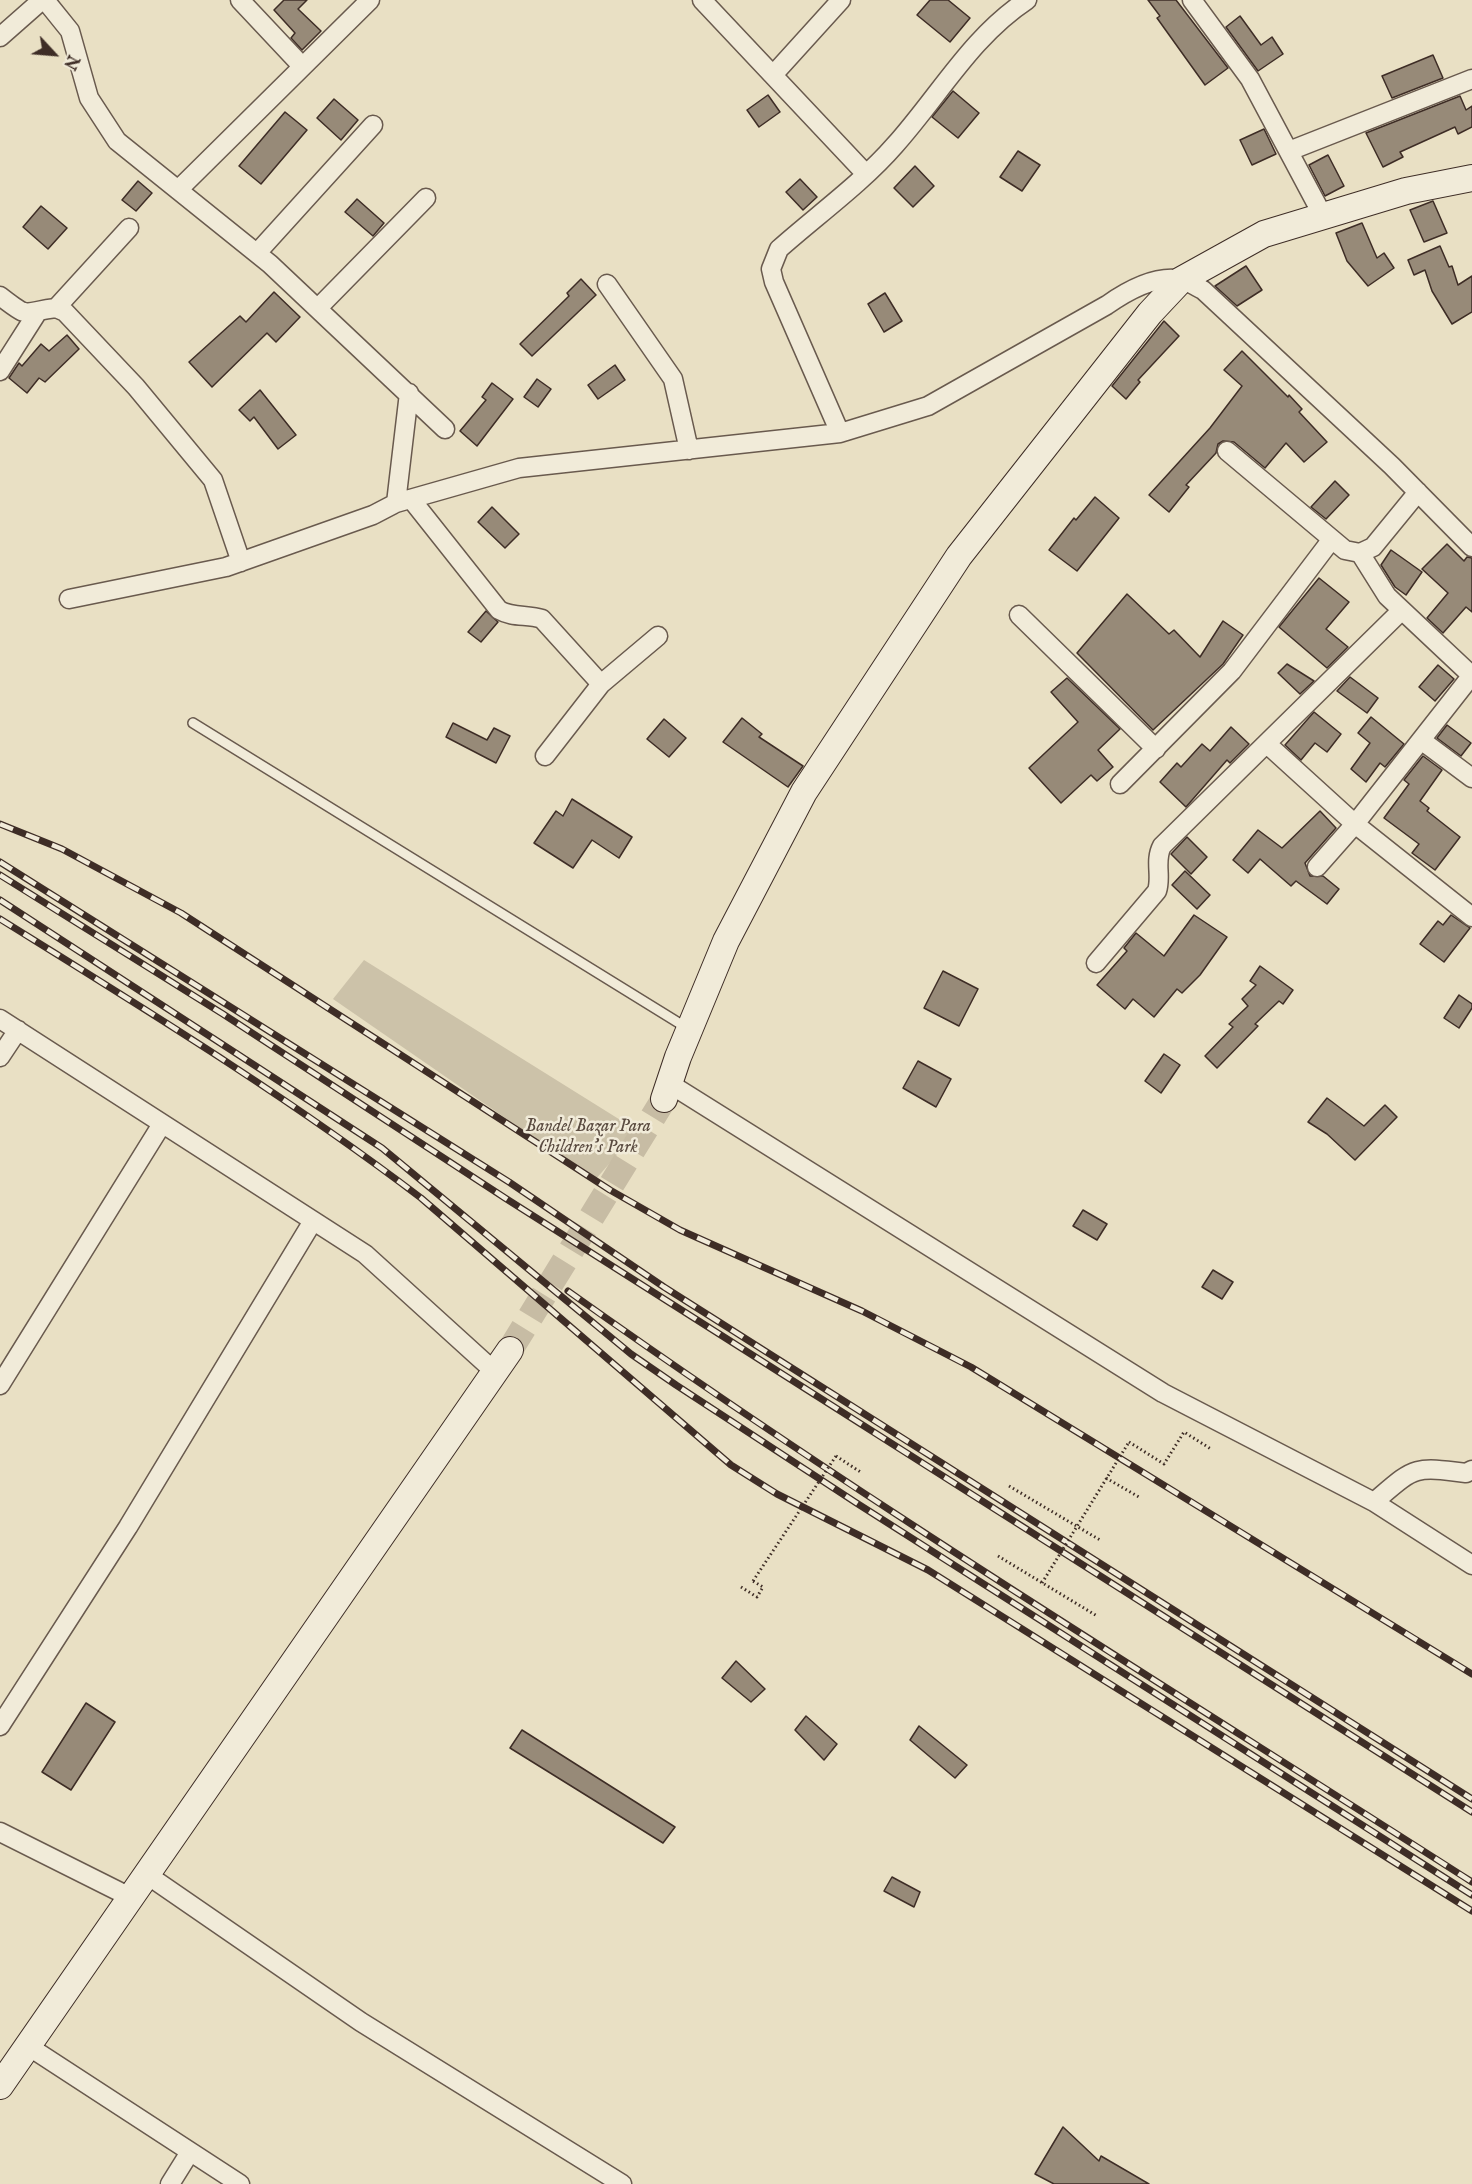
<!DOCTYPE html>
<html>
<head>
<meta charset="utf-8">
<style>
	body { margin:0 }
	#map { position:relative; width:1472px; height:2184px; overflow:hidden; background:#e9e0c4; font-family:"IM FELL English",serif }
	canvas { display:block }
	.north { position:absolute; left:24px; top:24px; width:60px; height:60px; -webkit-text-stroke:4px #f1ebd9; paint-order:stroke; rotate:116deg; font-size:16px; font-weight:700; line-height:24px; text-align:center; color:#3e2d26 }
	.north::after { content:''; display:block; margin:auto; width:21px; height:27px; background:#3e2d26; clip-path:polygon(50% 0,100% 100%,50% 72%,0 100%) }
</style>
</head>
<body>
<div id="map">
<canvas width="1472" height="2184"></canvas>
<div class="north">N</div>
</div>
<script>
const ctx = document.querySelector('canvas').getContext('2d');
ctx.lineJoin = 'round';
function fill(path, color) { ctx.fillStyle = color; ctx.fill(path, 'evenodd'); }
function strokePath(path, color, width, dash) { ctx.strokeStyle = color; ctx.lineWidth = width; ctx.lineCap = dash ? 'butt' : 'round'; ctx.setLineDash(dash || []); ctx.stroke(path); }
function drawText(font, color, halo, rows, align = 'center') {
  ctx.font = font + ' "IM FELL English",serif'; ctx.lineWidth = 5; ctx.setLineDash([]); ctx.textBaseline = 'middle'; ctx.strokeStyle = halo; ctx.fillStyle = color; for (const [text, x, y, turn = 0] of rows) {
    ctx.save(); ctx.translate(x, y); ctx.rotate((+turn || 0) * Math.PI / 180); ctx.textAlign = isNaN(turn) ? turn : align; if (halo) ctx.strokeText(text, 0, 0); ctx.fillText(text, 0, 0); ctx.restore();
  }
}
fill(new Path2D(`
	M 364,960 L 638,1131 L 595,1180 L 333,999 Z`), '#ccc2a9');
const building = new Path2D(`
	M 284,0 L 307,0 L 298,9 L 321,31 L 302,50 L 291,38 L 295,33 L 274,10 Z
	M 930,0 L 948,0 L 970,18 L 950,42 L 917,15 Z
	M 1148,0 L 1176,0 L 1228,68 L 1205,85 L 1157,18 L 1160,16 Z
	M 1240,16 L 1261,45 L 1272,37 L 1283,54 L 1258,71 L 1226,27 Z
	M 1433,55 L 1443,78 L 1392,98 L 1382,76 Z
	M 953,91 L 979,113 L 958,138 L 932,117 Z
	M 768,95 L 780,112 L 759,127 L 747,110 Z
	M 1460,96 L 1466,110 L 1472,106 L 1472,127 L 1458,134 L 1455,127 L 1400,152 L 1403,157 L 1383,167 L 1366,133 Z
	M 334,99 L 358,120 L 341,140 L 317,118 Z
	M 285,112 L 307,130 L 261,184 L 239,166 Z
	M 1264,129 L 1276,154 L 1252,165 L 1240,140 Z
	M 1018,151 L 1040,165 L 1022,191 L 1000,177 Z
	M 1328,155 L 1344,186 L 1325,196 L 1309,165 Z
	M 915,166 L 934,186 L 913,207 L 894,188 Z
	M 800,179 L 817,197 L 803,210 L 786,192 Z
	M 138,181 L 152,193 L 136,211 L 122,200 Z
	M 357,199 L 384,223 L 373,236 L 345,212 Z
	M 1433,201 L 1447,233 L 1424,242 L 1410,210 Z
	M 41,206 L 67,228 L 48,249 L 23,227 Z
	M 1362,223 L 1377,258 L 1384,253 L 1394,268 L 1368,286 L 1347,261 L 1336,233 Z
	M 1440,246 L 1449,267 L 1452,266 L 1458,285 L 1472,276 L 1472,312 L 1452,324 L 1432,291 L 1425,270 L 1414,275 L 1408,260 Z
	M 1246,266 L 1262,290 L 1237,306 L 1215,286 Z
	M 581,279 L 596,295 L 532,356 L 520,344 L 569,296 L 567,293 Z
	M 274,292 L 300,317 L 276,342 L 267,333 L 212,387 L 189,362 L 240,316 L 246,322 Z
	M 885,293 L 902,321 L 884,332 L 868,304 Z
	M 1164,321 L 1179,336 L 1138,380 L 1140,382 L 1126,399 L 1112,386 Z
	M 67,335 L 79,349 L 45,382 L 39,378 L 27,393 L 9,378 L 19,363 L 22,366 L 41,344 L 49,351 Z
	M 1242,351 L 1288,397 L 1289,395 L 1302,409 L 1299,412 L 1327,442 L 1304,462 L 1286,443 L 1265,468 L 1234,442 L 1223,441 L 1218,444 L 1216,453 L 1186,485 L 1189,487 L 1169,512 L 1149,495 L 1210,428 L 1242,386 L 1224,370 Z
	M 615,365 L 625,380 L 598,399 L 588,385 Z
	M 537,379 L 551,389 L 538,407 L 524,397 Z
	M 492,383 L 513,399 L 477,446 L 460,431 L 486,400 L 482,397 Z
	M 260,390 L 296,435 L 278,449 L 254,417 L 250,421 L 239,410 Z
	M 1335,481 L 1349,495 L 1326,519 L 1311,507 Z
	M 1095,497 L 1119,518 L 1077,571 L 1049,550 L 1074,518 L 1076,520 Z
	M 492,507 L 519,534 L 505,548 L 478,522 Z
	M 1447,544 L 1464,561 L 1467,557 L 1472,558 L 1472,612 L 1466,607 L 1443,633 L 1427,618 L 1448,593 L 1422,569 Z
	M 1391,550 L 1422,572 L 1406,595 L 1395,587 L 1381,565 Z
	M 1319,578 L 1349,602 L 1326,629 L 1348,647 L 1327,668 L 1279,627 Z
	M 1127,594 L 1169,634 L 1174,630 L 1200,657 L 1223,621 L 1243,635 L 1223,664 L 1153,730 L 1077,653 Z
	M 486,611 L 498,622 L 481,642 L 468,632 Z
	M 1287,664 L 1314,681 L 1300,694 L 1278,673 Z
	M 1438,665 L 1454,679 L 1435,701 L 1419,687 Z
	M 1350,677 L 1378,698 L 1367,713 L 1337,691 Z
	M 1067,678 L 1120,729 L 1098,750 L 1113,767 L 1097,781 L 1091,775 L 1061,803 L 1029,768 L 1078,722 L 1051,692 Z
	M 1314,712 L 1341,734 L 1327,752 L 1315,743 L 1301,760 L 1285,745 Z
	M 1371,717 L 1404,744 L 1385,767 L 1380,763 L 1366,782 L 1351,769 L 1370,743 L 1358,733 Z
	M 742,718 L 762,734 L 759,737 L 803,766 L 788,787 L 723,742 Z
	M 664,719 L 686,738 L 669,757 L 647,739 Z
	M 453,723 L 487,740 L 494,728 L 510,736 L 496,763 L 446,737 Z
	M 1447,725 L 1471,743 L 1461,756 L 1437,738 Z
	M 1231,727 L 1249,744 L 1230,763 L 1227,760 L 1186,807 L 1160,782 L 1177,763 L 1181,767 L 1202,744 L 1210,751 Z
	M 1423,756 L 1442,770 L 1420,801 L 1429,808 L 1427,811 L 1460,837 L 1435,870 L 1412,853 L 1419,844 L 1384,818 L 1409,784 L 1404,780 Z
	M 572,799 L 632,837 L 619,858 L 592,840 L 573,868 L 534,843 L 556,811 L 563,816 Z
	M 1320,811 L 1336,828 L 1305,863 L 1310,876 L 1323,876 L 1339,889 L 1327,904 L 1296,881 L 1291,886 L 1260,859 L 1248,873 L 1233,860 L 1258,830 L 1282,848 Z
	M 1187,837 L 1207,857 L 1191,874 L 1171,854 Z
	M 1185,871 L 1210,895 L 1197,909 L 1172,885 Z
	M 1194,915 L 1227,937 L 1200,975 L 1182,993 L 1177,989 L 1154,1017 L 1133,999 L 1125,1009 L 1097,985 L 1127,951 L 1124,948 L 1136,933 L 1164,956 Z
	M 1451,915 L 1470,928 L 1444,962 L 1420,944 L 1438,921 L 1443,925 Z
	M 1260,966 L 1293,990 L 1283,1004 L 1279,1001 L 1255,1024 L 1258,1026 L 1217,1068 L 1205,1056 L 1233,1027 L 1229,1024 L 1248,1006 L 1242,999 L 1256,985 L 1250,981 Z
	M 943,971 L 978,989 L 959,1026 L 924,1008 Z
	M 1459,995 L 1472,1004 L 1472,1008 L 1459,1028 L 1444,1018 Z
	M 1164,1054 L 1180,1065 L 1161,1093 L 1145,1081 Z
	M 918,1061 L 951,1079 L 936,1107 L 903,1088 Z
	M 1327,1098 L 1364,1126 L 1385,1105 L 1397,1117 L 1355,1160 L 1327,1134 L 1308,1122 Z
	M 1083,1210 L 1107,1224 L 1097,1240 L 1073,1226 Z
	M 1213,1270 L 1233,1282 L 1222,1299 L 1202,1287 Z
	M 736,1661 L 765,1689 L 751,1702 L 722,1678 Z
	M 86,1703 L 115,1722 L 71,1790 L 42,1772 Z
	M 806,1716 L 837,1744 L 824,1760 L 795,1730 Z
	M 919,1726 L 967,1765 L 955,1778 L 910,1740 Z
	M 522,1730 L 675,1827 L 663,1843 L 510,1748 Z
	M 892,1877 L 920,1892 L 914,1907 L 884,1891 Z
	M 1063,2127 L 1099,2161 L 1101,2156 L 1149,2184 L 1054,2184 L 1035,2174 Z`);
fill(building, '#978a78');
strokePath(building, '#3e2d26', 1.5);
strokePath(new Path2D(`
	M 510,1350 L 664,1099`), '#c7bca4', 26, [26, 13]);
const lane = new Path2D(`
	M 193,723 L 687,1028`);
const street = new Path2D(`
	M 45,0 L 70,31 L 89,98 L 117,141 L 270,264 L 445,429
	M 240,0 L 302,66
	M 702,0 L 865,173
	M 1192,0 L 1250,79 L 1323,216
	M 0,37 L 42,0
	M 773,75 L 841,0
	M 1289,151 L 1472,79
	M 178,190 L 370,0
	M 257,253 L 373,125
	M 607,284 L 673,379 L 689,450
	M 0,296 C 31,320 21,312 56,308 L 65,312 L 136,387 L 213,480 L 241,562
	M 56,308 L 129,228
	M 318,308 L 426,198
	M 0,371 L 37,313
	M 840,433 L 774,282 L 771,269 L 779,249 C 816,216 862,183 895,145 C 939,96 971,37 1027,0
	M 1227,451 L 1345,550 L 1360,553 L 1373,547 L 1418,492
	M 411,499 L 499,610 C 513,618 528,614 542,619 L 601,684
	M 396,503 L 409,393
	M 1360,553 L 1387,596 L 1471,675
	M 69,599 L 226,567 L 373,515 L 396,503 L 519,468 L 840,433 L 928,406 L 1107,305 C 1127,291 1156,274 1182,280 C 1189,282 1197,287 1203,290 L 1392,466 L 1472,547
	M 1019,615 L 1156,749
	M 1421,740 L 1472,778
	M 1267,744 L 1355,824 L 1472,917
	M 545,756 L 601,684 L 658,636
	M 1120,784 L 1232,671 L 1332,539
	M 1317,867 L 1355,824 L 1472,675
	M 1096,963 L 1157,891 C 1162,876 1154,861 1162,846 L 1402,610
	M 0,1019 L 365,1254 L 495,1372
	M 0,1057 L 18,1030
	M 670,1084 L 1163,1393 L 1374,1502 L 1472,1565
	M 0,1385 L 162,1124
	M 1374,1502 C 1415,1467 1412,1466 1466,1473 L 1472,1470
	M 0,1726 L 128,1527 L 313,1221
	M 0,1832 L 130,1897
	M 146,1874 L 361,2022 L 622,2184
	M 28,2046 L 240,2184
	M 170,2184 L 190,2152`);
const secondary = new Path2D(`
	M 664,1099 L 678,1057 L 726,941 L 804,792 L 959,556 L 1150,313 L 1181,280 L 1264,234 L 1406,191 L 1472,178
	M 0,2086 L 510,1350`);
strokePath(lane, '#695a4e', 12);
strokePath(street, '#695a4e', 21);
strokePath(secondary, '#3e2d26', 28);
strokePath(new Path2D(`
	M 1129,1442 L 1164,1464 L 1184,1432 L 1211,1449
	M 836,1456 L 862,1473
	M 1106,1478 L 1139,1497
	M 1009,1486 L 1100,1540
	M 998,1556 L 1097,1616
	M 741,1587 L 757,1597 L 763,1587 L 753,1581`), '#3e2d26', 3, [1.5, 3]);
strokePath(lane, '#f1ebd9', 9);
strokePath(street, '#f1ebd9', 18);
strokePath(secondary, '#f1ebd9', 26);
const rail = new Path2D(`
	M 0,824 L 62,849 L 181,913 L 610,1190 L 680,1230 L 862,1311 L 971,1367 L 1472,1674
	M 0,862 L 509,1182 L 664,1287 L 1472,1799
	M 0,875 L 223,1014 L 505,1198 L 1472,1812
	M 0,900 L 382,1148 L 631,1354 L 676,1385 L 858,1504 L 1472,1895
	M 0,919 C 143,1008 287,1096 421,1198 L 731,1465 L 777,1494 L 928,1570 L 1472,1911
	M 568,1291 C 861,1500 1169,1688 1472,1882`);
strokePath(rail, '#3e2d26', 7);
strokePath(rail, '#f1ebd9', 4.5, [14]);
strokePath(new Path2D(`
	M 753,1581 L 836,1456
	M 1042,1583 L 1129,1442`), '#3e2d26', 3, [1.5, 3]);
drawText('italic 18px', '#5a4b40', '#f1ebd9', [
	["Bandel Bazar Para",588,1127],
	["Children's Park",588,1148]
]);
</script>
</body>
</html>
